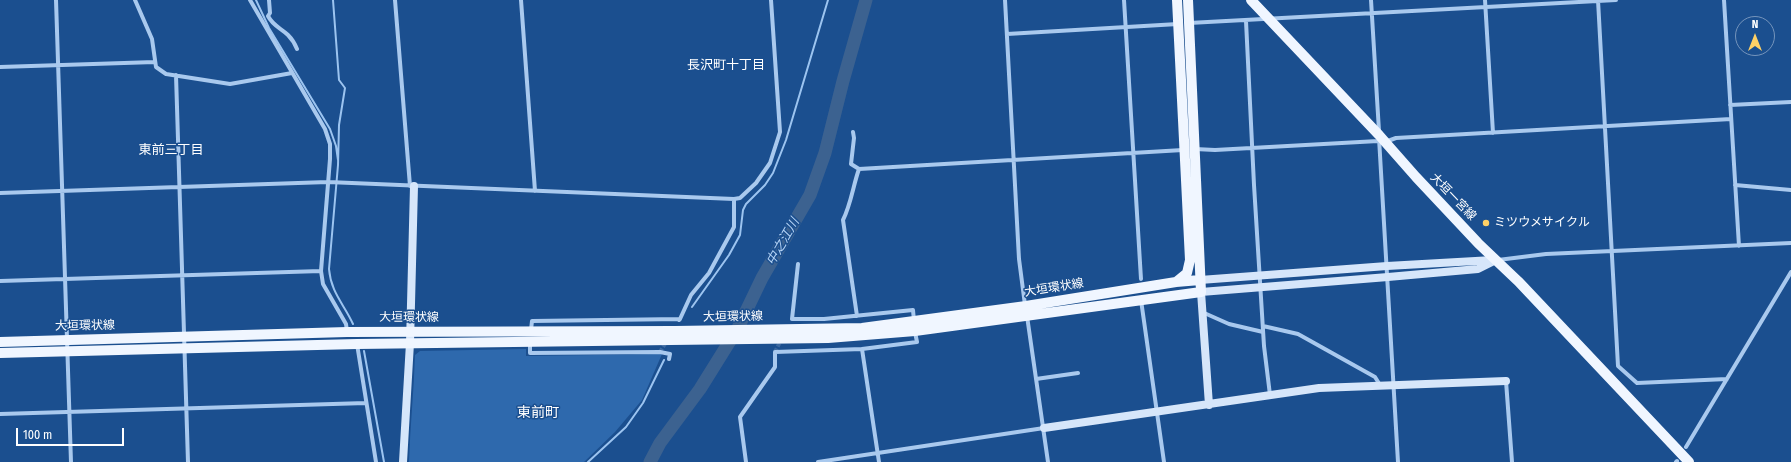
<!DOCTYPE html>
<html>
<head>
<meta charset="utf-8">
<style>
	body { margin:0 }
	#map { position:relative; width:1791px; height:462px; overflow:hidden; background:#1b4f8f; font-family:"Fira Sans Condensed",sans-serif }
	canvas { display:block }
	.north { position:absolute; left:1735px; top:16px; width:40px; height:40px; box-sizing:border-box; background:#1b4f8f; border:1px solid #7695bc; border-radius:50%; rotate:0deg; font-size:11px; font-weight:700; line-height:16px; text-align:center; color:#fff }
	.north::after { content:''; display:block; margin:auto; width:14px; height:18px; background:#ffd166; clip-path:polygon(50% 0,100% 100%,50% 72%,0 100%) }
	.scale { position:absolute; left:16px; top:428px; width:108px; height:18px; box-sizing:border-box; border:2px solid #fff; border-top:0; padding-left:5px; font-size:12px; line-height:14px; white-space:nowrap; color:#fff; -webkit-text-stroke:3px #1b4f8f; paint-order:stroke }
</style>
</head>
<body>
<div id="map">
<canvas width="1791" height="462"></canvas>
<div class="north">N</div>
<div class="scale">100 m</div>
</div>
<script>
const ctx = document.querySelector('canvas').getContext('2d');
ctx.lineJoin = 'round';
function fill(path, color) { ctx.fillStyle = color; ctx.fill(path, 'evenodd'); }
function strokePath(path, color, width, dash) { ctx.strokeStyle = color; ctx.lineWidth = width; ctx.lineCap = dash ? 'butt' : 'round'; ctx.setLineDash(dash || []); ctx.stroke(path); }
function drawText(font, color, halo, rows, align = 'center') {
  ctx.font = font + ' "Fira Sans Condensed","Noto Sans JP",sans-serif'; ctx.lineWidth = 3; ctx.setLineDash([]); ctx.textBaseline = 'middle'; ctx.strokeStyle = halo; ctx.fillStyle = color; for (const [text, x, y, turn = 0] of rows) {
    ctx.save(); ctx.translate(x, y); ctx.rotate((+turn || 0) * Math.PI / 180); ctx.textAlign = isNaN(turn) ? turn : align; if (halo) ctx.strokeText(text, 0, 0); ctx.fillText(text, 0, 0); ctx.restore();
  }
}
fill(new Path2D(`
	M 526,349 L 526,356 L 662,354 L 642,400 L 615,432 L 584,462 L 409,462 C 410,426 414,391 415,355 L 420,351 Z`), '#2e69ad');
strokePath(new Path2D(`
	M 256,0 L 269,28 L 330,129 L 336,146 L 338,160
	M 333,0 L 339,80 L 345,88 L 339,125 L 338,165 L 329,269 C 331,293 344,304 353,324
	M 692,307 L 729,255 L 740,235 L 743,210 L 746,204 L 765,185 L 773,173 L 786,140 L 828,0
	M 364,351 L 384,462
	M 588,462 L 626,427 L 643,403 L 664,360`), '#9cc4f0', 2);
strokePath(new Path2D(`
	M 650,462 L 660,443 L 700,389 L 738,328 L 762,278 L 810,195 L 825,153 L 843,81 L 866,0`), '#3c6290', 13);
strokePath(new Path2D(`
	M 660,352 L 666,342
	M 775,352 L 781,340`), '#3d69a0', 4, [4, 2]);
strokePath(new Path2D(`
	M 56,0 L 71,462
	M 135,0 L 152,39 L 156,67 L 166,74 L 230,84 L 292,73
	M 250,0 L 325,129 L 330,144 L 330,159 L 321,271 L 323,284 L 346,324 L 347,331
	M 269,0 L 270,13 L 268,16 C 273,26 281,28 288,35 C 292,39 295,44 297,49
	M 395,0 L 410,186
	M 521,0 L 535,191
	M 1005,0 L 1019,259 L 1025,305
	M 1124,0 L 1141,279
	M 1371,0 L 1379,131
	M 1485,0 L 1493,133
	M 1598,0 L 1618,366 L 1637,383 L 1727,379
	M 1724,0 L 1739,246
	M 1246,21 L 1254,185 L 1264,346 L 1270,395
	M 1189,23 L 1616,0
	M 1007,34 L 1178,24
	M 0,67 L 155,62
	M 176,75 L 188,462
	M 1730,105 L 1791,102
	M 853,132 L 854,138 L 851,164 L 859,169 C 853,186 851,204 843,220 L 857,316
	M 1379,138 L 1398,462
	M 1385,142 L 1396,138 L 1731,119
	M 1195,149 L 1215,150 L 1378,141
	M 859,169 L 1183,150
	M 1735,185 L 1791,190
	M 0,193 L 328,182 L 734,199 L 734,227 L 709,273 L 691,295 L 680,319
	M 734,199 L 740,198 L 756,183 L 770,163 L 780,132 L 771,0
	M 1498,260 L 1546,254 L 1791,243
	M 798,264 L 792,319 L 824,319 L 913,310 L 914,321
	M 0,281 L 321,271
	M 1141,300 L 1164,462
	M 1202,312 L 1229,324 L 1263,332
	M 1027,316 L 1048,462
	M 1263,326 L 1298,334 L 1375,377 L 1380,385
	M 531,330 L 532,321 L 680,319 L 679,320
	M 530,342 L 530,353 L 660,352 L 670,354 L 669,359
	M 357,344 L 376,462
	M 862,349 L 879,462
	M 1036,379 L 1078,373
	M 1506,381 L 1512,462
	M 0,414 L 366,403
	M 1686,447 L 1791,272
	M 746,462 L 740,417 L 775,367 L 775,352 L 862,349 L 917,342 L 915,332
	M 818,462 L 1044,428
	M 1676,462 L 1677,461`), '#a9c9ee', 4);
strokePath(new Path2D(`
	M 1200,280 L 1387,266 L 1493,260
	M 1209,405 L 1201,292 L 1388,277 L 1478,269 L 1496,260
	M 1044,428 L 1319,388 L 1506,381
	M 403,462 L 410,343 L 414,186`), '#d6e6fa', 8);
strokePath(new Path2D(`
	M 1251,0 L 1379,135 L 1416,177 L 1478,243 L 1518,281 L 1689,462
	M 1176,282 L 1200,280
	M 0,342 L 347,332 L 675,331 L 862,328 L 1026,306 L 1176,282 L 1187,273 L 1190,260 L 1177,0
	M 0,353 L 357,344 L 828,338 L 915,331 L 1201,292 L 1188,0`), '#f0f6ff', 10);
for (const [x, y, r, color] of [
	[1486,223,4,"#ffd166"]
]) { const dot = new Path2D(); dot.arc(x, y, r, 0, 2 * Math.PI); ctx.fillStyle = color; ctx.fill(dot); strokePath(dot, '#1b4f8f', 1.5); }
drawText('12px', '#fff', '#1b4f8f', [
	["大垣一宮線",1453,197,46],
	["大垣環状線",1054,288,-9],
	["大垣環状線",733,317,-1],
	["大垣環状線",409,318],
	["大垣環状線",85,326,-1]
]);
drawText('12px', '#fff', '#1b4f8f', [
	["ミツウメサイクル",1494,223]
], 'left');
drawText('13px', '#fff', '#1b4f8f', [
	["長沢町十丁目",726,65],
	["東前三丁目",171,150]
]);
drawText('italic 13px', '#b5d3f5', '#1b4f8f', [
	["中之江川",783,242,-60]
]);
drawText('14px', '#fff', '#1b4f8f', [
	["東前町",538,413]
]);
</script>
</body>
</html>
